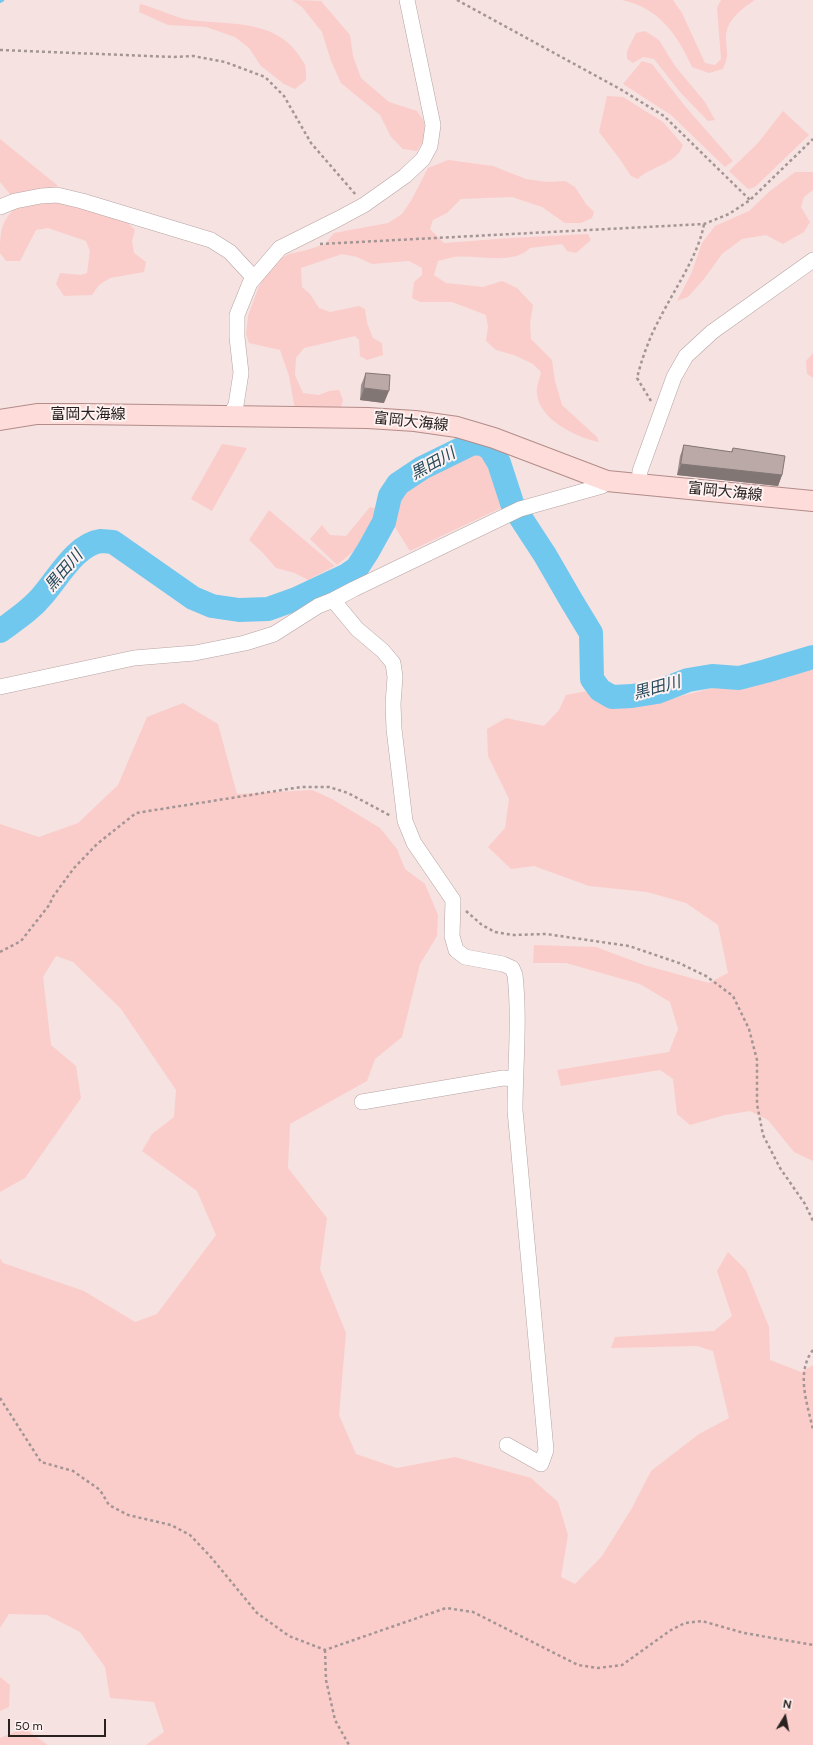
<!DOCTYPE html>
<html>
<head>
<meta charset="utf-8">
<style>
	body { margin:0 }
	#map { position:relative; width:813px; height:1745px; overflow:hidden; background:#f5e2e1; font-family:Figtree,sans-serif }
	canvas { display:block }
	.north { position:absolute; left:765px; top:1697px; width:40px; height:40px; -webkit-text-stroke:3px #fdf2f1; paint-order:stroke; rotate:10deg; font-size:11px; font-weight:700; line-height:16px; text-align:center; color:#282120 }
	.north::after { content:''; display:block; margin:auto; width:14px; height:18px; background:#282120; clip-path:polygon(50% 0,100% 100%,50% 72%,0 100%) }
	.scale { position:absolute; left:8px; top:1719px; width:98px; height:18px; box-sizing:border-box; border:2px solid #282120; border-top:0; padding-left:5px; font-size:12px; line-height:14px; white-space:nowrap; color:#282120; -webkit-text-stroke:3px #fdf2f1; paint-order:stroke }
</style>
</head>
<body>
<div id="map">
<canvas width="813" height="1745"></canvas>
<div class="north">N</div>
<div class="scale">50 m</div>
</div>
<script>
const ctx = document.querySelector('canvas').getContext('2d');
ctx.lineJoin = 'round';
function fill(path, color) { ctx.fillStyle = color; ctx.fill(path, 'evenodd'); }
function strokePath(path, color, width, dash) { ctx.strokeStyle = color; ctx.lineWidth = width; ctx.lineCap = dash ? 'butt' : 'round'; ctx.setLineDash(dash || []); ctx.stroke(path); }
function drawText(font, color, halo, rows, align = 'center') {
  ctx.font = font + ' Figtree,"Noto Sans JP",sans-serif'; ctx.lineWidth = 4; ctx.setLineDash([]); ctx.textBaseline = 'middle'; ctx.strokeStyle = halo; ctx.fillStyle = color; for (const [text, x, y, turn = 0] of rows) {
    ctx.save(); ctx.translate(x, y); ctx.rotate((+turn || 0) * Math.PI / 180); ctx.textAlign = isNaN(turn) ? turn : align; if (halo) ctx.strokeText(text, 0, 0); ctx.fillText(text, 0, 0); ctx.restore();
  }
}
fill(new Path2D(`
	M 292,0 L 321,1 L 350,35 L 353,56 L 361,78 L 389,102 L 417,111 L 424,121 L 425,138 L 417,151 L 403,149 L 391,137 L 380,115 L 341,83 L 331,61 L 322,32 L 302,7 Z
	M 622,0 L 673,0 L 682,13 L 705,63 L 715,65 L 721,59 L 717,8 L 721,0 L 755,0 C 743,8 727,19 726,36 C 726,51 730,54 723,69 L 709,73 L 692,67 C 677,34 659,8 622,0 Z
	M 140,4 C 157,8 175,18 190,20 C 227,25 274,19 298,54 C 300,57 303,61 305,65 C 306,69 306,75 306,80 L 295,89 L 284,84 L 261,66 L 249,48 L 235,37 L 206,27 L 168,25 L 139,12 Z
	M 645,31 L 659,40 L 675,66 L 705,102 L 715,120 L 708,121 L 680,92 L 654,59 L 643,57 L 633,63 L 627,59 L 627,51 L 636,33 Z
	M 642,61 L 652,64 L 684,105 L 733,161 L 725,167 L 671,115 L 623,84 Z
	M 607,96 L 623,97 L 663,122 L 683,145 C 676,165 650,166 638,179 L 631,176 L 619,158 L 599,132 Z
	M 783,111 L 809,135 L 755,187 L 748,189 L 729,171 L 758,143 Z
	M 0,139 L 57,185 L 62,200 L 125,220 L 135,230 L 132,241 L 134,253 L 146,262 L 144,272 L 110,278 L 99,285 L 92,295 L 64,296 L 56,284 L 60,273 L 81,275 L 87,273 L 90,251 L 86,241 L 48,228 L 36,230 L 20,261 L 6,261 L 0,253 C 0,230 1,220 19,205 L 0,182 Z
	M 448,160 L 493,166 L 526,179 L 547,182 L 565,181 L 575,187 L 586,204 L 594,212 L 592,218 L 581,223 L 565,223 L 542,207 L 512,197 L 461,199 L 447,213 L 433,220 L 430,229 L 444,243 L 510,238 L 588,234 L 591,240 L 576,253 L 567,251 L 562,244 L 530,248 C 513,266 476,254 454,257 C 448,258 443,260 438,261 L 434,275 L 446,283 L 483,287 L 502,281 L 517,288 L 533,305 L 530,324 L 531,339 L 552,360 L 555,381 L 562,405 L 597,437 L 599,442 C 577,438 538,419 537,393 C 536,387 540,378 541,372 L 533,364 L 514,355 L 496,350 L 486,341 L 488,327 L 486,315 L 452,302 L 420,302 L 412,298 L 414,282 L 422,275 L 422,268 L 409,261 L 372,264 L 357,257 L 342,254 L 301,268 L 302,287 L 310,294 L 319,308 L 330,312 L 359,306 L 365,309 L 367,323 L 373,338 L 382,343 L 383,355 L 367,360 L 360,356 L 359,340 L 355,336 L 304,348 L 296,358 L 295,375 L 303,393 L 319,395 L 329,391 L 339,390 L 343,400 L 340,412 L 295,410 L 289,376 L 280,350 L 249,343 L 246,334 L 248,316 L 259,286 L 274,262 L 289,254 L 307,250 L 325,244 L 334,233 L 388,223 L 402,214 L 412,199 L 428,168 Z
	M 795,172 L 813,172 L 813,190 L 804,197 L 801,207 L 810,222 L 804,232 L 783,244 L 766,235 L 742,239 L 722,254 L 704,279 L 688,297 L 677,301 L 691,274 L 702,243 L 715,226 L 749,211 L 770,191 Z
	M 813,353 L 813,378 L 807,374 L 806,361 Z
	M 222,444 L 247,448 L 212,511 L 191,499 Z
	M 467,453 L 482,455 L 505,506 L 410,551 L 395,527 L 402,493 L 417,480 Z
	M 370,507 L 377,509 C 373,536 357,549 337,565 L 310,539 L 322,525 L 330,535 L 346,536 Z
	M 269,510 L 335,566 L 308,580 L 295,573 L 276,568 L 263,553 L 249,540 Z
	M 813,663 L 813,1161 L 794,1152 L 768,1120 L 750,1111 L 725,1115 L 690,1125 L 677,1114 L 673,1079 L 660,1070 L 561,1086 L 557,1070 L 669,1052 L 678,1029 L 670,1002 L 640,984 L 566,963 L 533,963 L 534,945 L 596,947 L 644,965 L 709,983 L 728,973 L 718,925 L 686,903 L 647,892 L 589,886 L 534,866 L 511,869 L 488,847 L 505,828 L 509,799 L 488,756 L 487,729 L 506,718 L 544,726 L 559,710 L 566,695 L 587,691 L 614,705 L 661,701 Z
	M 183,703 L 218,724 L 237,794 L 312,790 L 332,799 L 380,828 L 397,849 L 405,869 L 425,884 L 438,915 L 437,936 L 420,964 L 402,1037 L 375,1059 L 367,1081 L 290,1124 L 288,1168 L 327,1218 L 320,1269 L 346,1333 L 339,1415 L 356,1454 L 397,1468 L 455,1457 L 531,1478 L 558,1502 L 568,1535 L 561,1577 L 575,1584 L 602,1556 L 632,1508 L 651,1471 L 699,1434 L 729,1418 L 713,1351 L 697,1346 L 611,1348 L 615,1337 L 714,1331 L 732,1316 L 717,1271 L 728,1252 L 746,1270 L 769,1327 L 770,1360 L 801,1372 L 813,1365 L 813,1745 L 146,1745 L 164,1732 L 154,1702 L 110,1698 L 105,1667 L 80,1632 L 47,1615 L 9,1614 L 0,1628 L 0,1258 L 3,1263 L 84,1291 L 135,1322 L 157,1314 L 216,1235 L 197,1191 L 142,1151 L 152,1134 L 174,1117 L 176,1090 L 121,1009 L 73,962 L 56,956 L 43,977 L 51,1045 L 76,1066 L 81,1098 L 25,1178 L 0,1192 L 0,824 L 39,837 L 78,823 L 118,785 L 147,717 Z
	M 0,1677 L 10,1685 L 9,1707 L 0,1711 Z
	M 24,1728 L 48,1745 L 0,1745 L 0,1738 Z`), '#fbcdca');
strokePath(new Path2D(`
	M 0,1 L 2,0`), '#70c8ef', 4);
strokePath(new Path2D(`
	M 0,631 C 15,620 31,610 43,595 C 58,578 76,544 101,541 C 104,541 109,542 113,542 L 193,598 L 212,606 L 239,610 L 268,609 L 296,599 L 347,575 L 357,568 L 368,551 L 384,522 L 390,496 L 398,484 L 422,468 L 473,443 L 482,444 L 490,448 L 499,463 L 513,506 L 545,555 L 571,600 L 591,633 L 592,679 L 600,690 L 612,697 L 632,696 L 657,692 L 688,680 L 712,676 L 739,678 L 766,671 L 813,657`), '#70c8ef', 24);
const minor = new Path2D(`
	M 0,207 L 15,201 L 41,196 L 57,195 L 82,201 L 211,240 L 230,252 L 254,278
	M 229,417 L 236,405 L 241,373 L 237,337 L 237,315 L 250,283 L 280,248 L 338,219 L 364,205 L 405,176 L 423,159 L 430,146 L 433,125 L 407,0
	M 639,484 L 640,471 L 674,377 L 686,356 L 712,332 L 813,260
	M 333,600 L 357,629 L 383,651 L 393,663 L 395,677 L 393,704 L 394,729 L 405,821 L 414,843 L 453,900 L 452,936 L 456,950 L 465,957 L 503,964 L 512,968 L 515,975 C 520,1021 515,1065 515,1110 L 546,1450 L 541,1464 L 507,1445
	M 0,687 L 134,658 L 195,653 L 245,643 L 274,634 L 318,606 L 333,600 L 354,589 L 520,509 L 602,486 L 607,481
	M 362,1102 L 503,1078 L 515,1079`);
const major = new Path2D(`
	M 0,420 L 37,414 L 79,414 L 368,418 L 415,421 L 457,427 L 494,438 L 607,481 L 813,501`);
strokePath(minor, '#b6a4a3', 16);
strokePath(major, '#b28c89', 22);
strokePath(new Path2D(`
	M 457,0 L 620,89 L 664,116 L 750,200
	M 0,50 L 174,57 L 193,56 L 225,62 L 265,77 L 284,96 L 311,143 L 356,195
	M 320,244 L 704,224 L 729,214 L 750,200 L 813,139
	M 651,401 L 637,378 C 642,358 650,336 660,318 C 674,290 699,254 704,224
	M 466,911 L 482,925 L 495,932 L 512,935 L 546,934 L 629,946 L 679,963 L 706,976 L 733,996 L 749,1029 L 757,1060 L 757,1104 L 763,1135 L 780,1168 L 805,1204 L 813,1221
	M 0,952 L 21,941 L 50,904 L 52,898 L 74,868 L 97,844 L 136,813 L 301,787 L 329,787 L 348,793 L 391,816
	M 813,1350 C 795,1373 808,1405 813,1430
	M 0,1398 L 41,1462 L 73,1471 L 100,1490 L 109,1505 L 128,1515 L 171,1525 L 190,1535 L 210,1556 L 257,1613 L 289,1636 L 325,1650 L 446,1608 L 473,1612 L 578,1665 L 598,1668 L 622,1665 L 671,1630 L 685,1623 L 702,1621 L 744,1633 L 813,1645
	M 325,1650 L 326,1680 L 335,1720 L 349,1745`), '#a39594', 2.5, [3, 3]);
strokePath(minor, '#fff', 15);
strokePath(major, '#fedcda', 20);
fill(new Path2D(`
	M 366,373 L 384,403 L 360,400 L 361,385 Z
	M 684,445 L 731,452 L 733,448 L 782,475 L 778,486 L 677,475 L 680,456 Z`), '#a09190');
fill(new Path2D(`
	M 364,388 L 389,391 L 384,403 L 360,400 Z
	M 681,464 L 782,475 L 778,486 L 677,475 Z`), '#827675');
const building = new Path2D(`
	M 366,373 L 390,375 L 389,391 L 364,388 Z
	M 684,445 L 732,452 L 733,448 L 785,456 L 782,475 L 681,464 Z`);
fill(building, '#baa9a7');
strokePath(building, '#827675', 1);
drawText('15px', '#282120', '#fdf2f1', [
	["富岡大海線",88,415],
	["富岡大海線",411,422,6],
	["富岡大海線",725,492,6]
]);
drawText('italic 16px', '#244a5b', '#fdf2f1', [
	["黒田川",433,464,-29],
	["黒田川",64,571,-49],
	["黒田川",657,688,-15]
]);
</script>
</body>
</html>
